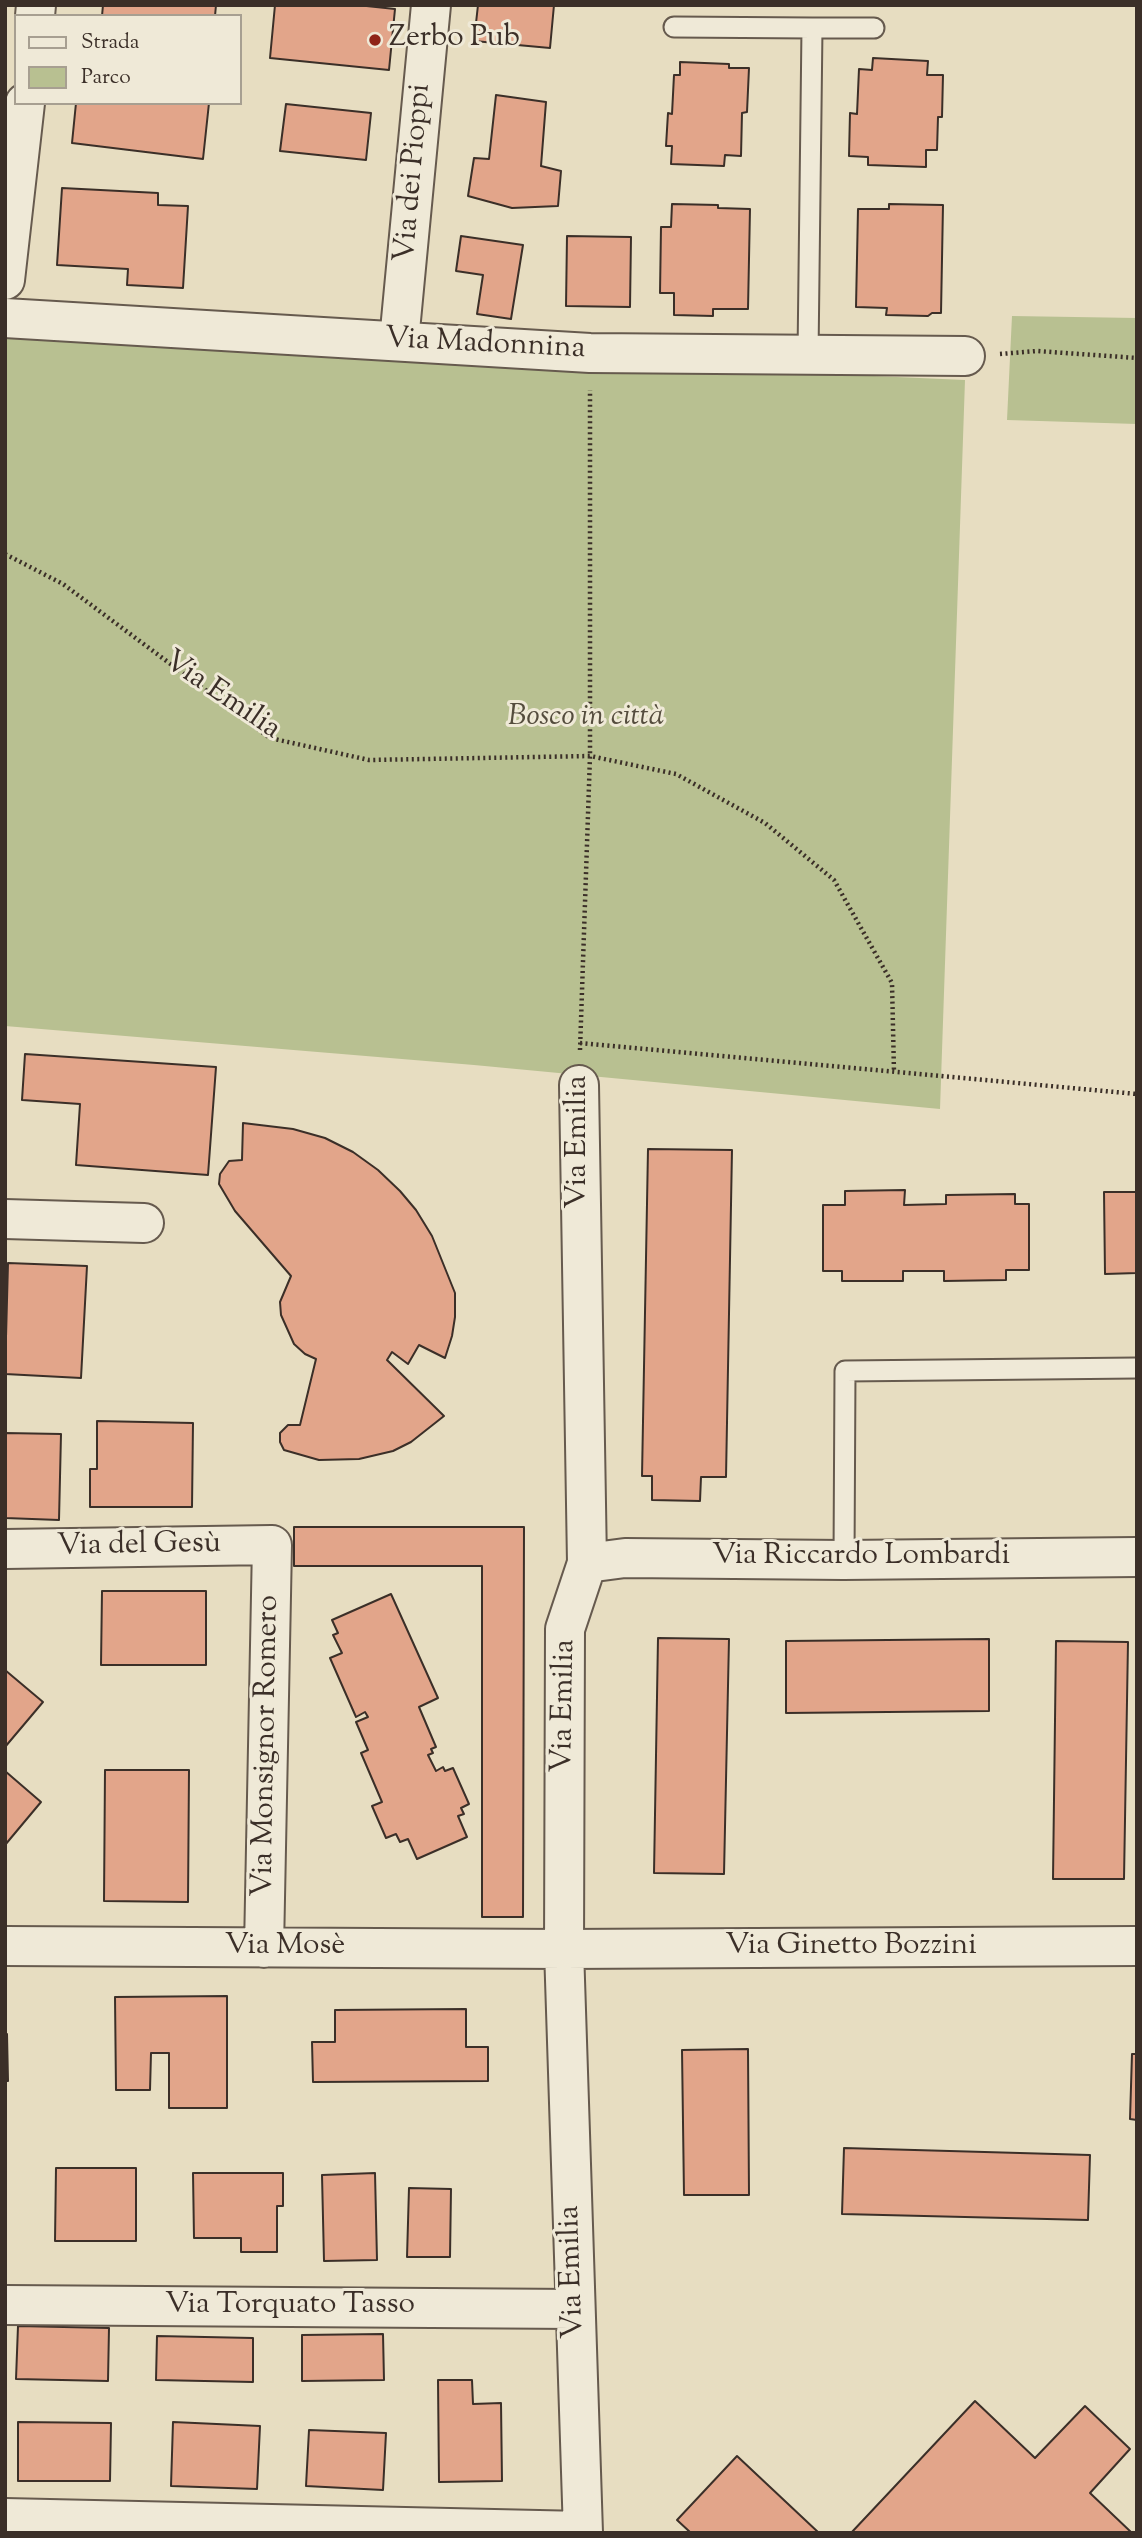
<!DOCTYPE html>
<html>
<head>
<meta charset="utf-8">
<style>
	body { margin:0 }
	#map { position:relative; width:1142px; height:2538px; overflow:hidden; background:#e7ddc1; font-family:"Sorts Mill Goudy",serif }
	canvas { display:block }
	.frame { position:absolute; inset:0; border:7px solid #3b2f28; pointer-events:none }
	.legend { position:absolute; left:14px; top:14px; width:228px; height:91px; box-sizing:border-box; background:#efe9d7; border:2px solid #a79f91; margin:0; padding:9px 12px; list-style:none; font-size:21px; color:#3b2f28 }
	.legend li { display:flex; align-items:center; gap:14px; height:35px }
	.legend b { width:35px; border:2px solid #a79f91 }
</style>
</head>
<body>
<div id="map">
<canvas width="1142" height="2538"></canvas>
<div class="frame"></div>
<ul class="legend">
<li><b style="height:9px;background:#efe9d7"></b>Strada</li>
<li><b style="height:19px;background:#b8c091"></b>Parco</li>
</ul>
</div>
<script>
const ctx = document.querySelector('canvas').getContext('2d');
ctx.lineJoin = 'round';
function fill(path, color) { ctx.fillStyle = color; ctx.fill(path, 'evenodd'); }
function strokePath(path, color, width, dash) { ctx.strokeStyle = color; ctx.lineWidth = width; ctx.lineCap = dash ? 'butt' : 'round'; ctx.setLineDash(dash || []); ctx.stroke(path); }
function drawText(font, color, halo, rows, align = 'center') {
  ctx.font = font + ' "Sorts Mill Goudy",serif'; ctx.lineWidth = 6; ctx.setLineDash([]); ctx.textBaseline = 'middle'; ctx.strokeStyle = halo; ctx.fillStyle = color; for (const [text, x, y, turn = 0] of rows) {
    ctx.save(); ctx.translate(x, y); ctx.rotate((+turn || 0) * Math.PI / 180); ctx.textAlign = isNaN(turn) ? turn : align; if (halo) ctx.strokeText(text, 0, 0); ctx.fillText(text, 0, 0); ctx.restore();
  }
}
fill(new Path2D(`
	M 1012,316 L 1137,318 L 1137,424 L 1007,420 Z
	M 5,338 L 965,380 L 940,1109 L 474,1065 L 5,1026 Z`), '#b8c091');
const building = new Path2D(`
	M 103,5 L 216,5 L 215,16 L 102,16 Z
	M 275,5 L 357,5 L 395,9 L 389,70 L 270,58 Z
	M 478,5 L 554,5 L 550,48 L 474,41 Z
	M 873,58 L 928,61 L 927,75 L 943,75 L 942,117 L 938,117 L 937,150 L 926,150 L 926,167 L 868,165 L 868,157 L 849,156 L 850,113 L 857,114 L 859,69 L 872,70 Z
	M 680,62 L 729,64 L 729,68 L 749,68 L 747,112 L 742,113 L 741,156 L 725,155 L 724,166 L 671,164 L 672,146 L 666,146 L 668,113 L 672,114 L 674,75 L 680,75 Z
	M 496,95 L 546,102 L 541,166 L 561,171 L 558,206 L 512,208 L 468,196 L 474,158 L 489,159 Z
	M 76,103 L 209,103 L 203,159 L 72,143 Z
	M 286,104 L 371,113 L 366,160 L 280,151 Z
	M 62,188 L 158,193 L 158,205 L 188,206 L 183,288 L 127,285 L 128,269 L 57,265 Z
	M 672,204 L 718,205 L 718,208 L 750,209 L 748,309 L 713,309 L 713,316 L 674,315 L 674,293 L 660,293 L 661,227 L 671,227 Z
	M 889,204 L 943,205 L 941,313 L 932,313 L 928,316 L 886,315 L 887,308 L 856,307 L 858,209 L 889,209 Z
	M 461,236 L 523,245 L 511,319 L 477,314 L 483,275 L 456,271 Z
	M 567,236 L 631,237 L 630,307 L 566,306 Z
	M 25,1054 L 216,1067 L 208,1175 L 76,1165 L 80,1104 L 22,1100 Z
	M 243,1123 L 293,1129 L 325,1138 L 353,1152 L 378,1170 L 400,1191 L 416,1210 L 432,1236 L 455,1293 L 455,1317 L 452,1336 L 445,1358 L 419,1345 L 408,1364 L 392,1352 L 387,1360 L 444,1416 L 411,1442 L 393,1451 L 359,1459 L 319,1460 L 284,1450 L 280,1442 L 280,1433 L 288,1425 L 300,1425 L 316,1359 L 305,1354 L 294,1344 L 281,1315 L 280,1302 L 291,1276 L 235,1211 L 219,1184 L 220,1174 L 229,1161 L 242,1160 Z
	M 648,1149 L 732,1150 L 726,1477 L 701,1477 L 700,1501 L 652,1500 L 652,1476 L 642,1476 Z
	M 905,1190 L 904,1205 L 946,1204 L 946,1195 L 1015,1194 L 1015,1204 L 1029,1204 L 1029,1270 L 1006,1270 L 1006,1280 L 944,1281 L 944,1271 L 903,1271 L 903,1281 L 842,1281 L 842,1271 L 823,1271 L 823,1205 L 845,1205 L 845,1191 Z
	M 1104,1192 L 1137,1192 L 1137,1273 L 1105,1274 Z
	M 8,1263 L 87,1266 L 81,1378 L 5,1374 Z
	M 97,1421 L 193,1423 L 192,1507 L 90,1507 L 90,1469 L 97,1469 Z
	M 5,1433 L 61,1434 L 59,1520 L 5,1518 Z
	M 294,1527 L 524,1527 L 523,1917 L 482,1917 L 482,1566 L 294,1566 Z
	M 102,1591 L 206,1591 L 206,1665 L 101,1665 Z
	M 391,1594 L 438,1698 L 419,1707 L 436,1747 L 431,1749 L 433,1753 L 428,1755 L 436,1771 L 443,1767 L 445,1771 L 453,1768 L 469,1804 L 461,1808 L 464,1814 L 458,1816 L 467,1837 L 417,1859 L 408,1839 L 400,1842 L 396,1834 L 386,1838 L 372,1806 L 382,1802 L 361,1753 L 368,1750 L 356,1722 L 368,1717 L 365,1712 L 356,1717 L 330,1658 L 342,1653 L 333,1635 L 338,1633 L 332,1620 Z
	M 658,1638 L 729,1639 L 724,1874 L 654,1873 Z
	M 989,1639 L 989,1711 L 786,1713 L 786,1641 Z
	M 1056,1641 L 1128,1642 L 1124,1879 L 1053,1879 Z
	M 5,1670 L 43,1702 L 5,1747 Z
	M 105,1770 L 189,1770 L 188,1902 L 104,1901 Z
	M 5,1771 L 41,1802 L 5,1845 Z
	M 227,1996 L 227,2108 L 169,2108 L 169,2053 L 151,2053 L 150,2090 L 116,2090 L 115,1997 Z
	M 466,2009 L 466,2047 L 488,2047 L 488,2081 L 313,2082 L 312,2042 L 335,2042 L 335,2010 Z
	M 5,2034 L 7,2034 L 8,2081 L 5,2081 Z
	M 748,2049 L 749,2195 L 684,2195 L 682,2050 Z
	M 1132,2054 L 1137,2054 L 1137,2120 L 1130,2119 Z
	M 844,2148 L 1090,2155 L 1088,2220 L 842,2214 Z
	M 56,2168 L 136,2168 L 136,2241 L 55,2241 Z
	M 193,2173 L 283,2173 L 283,2206 L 277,2206 L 277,2252 L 241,2252 L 241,2238 L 194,2238 Z
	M 375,2173 L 377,2260 L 324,2261 L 322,2175 Z
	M 409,2188 L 451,2189 L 450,2257 L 407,2257 Z
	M 18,2326 L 109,2328 L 108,2381 L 16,2379 Z
	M 383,2334 L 384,2380 L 302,2381 L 302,2335 Z
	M 157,2336 L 253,2338 L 253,2382 L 156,2380 Z
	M 438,2380 L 472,2380 L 473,2404 L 501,2403 L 502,2481 L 439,2482 Z
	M 975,2401 L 1035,2458 L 1085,2406 L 1130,2449 L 1090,2493 L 1132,2533 L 851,2533 Z
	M 18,2422 L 111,2423 L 110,2481 L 18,2481 Z
	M 173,2422 L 260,2426 L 257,2489 L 171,2486 Z
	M 309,2430 L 386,2433 L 383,2490 L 306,2486 Z
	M 737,2456 L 819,2533 L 691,2533 L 677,2520 Z`);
fill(building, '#e2a58a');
strokePath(building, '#3b2f28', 2);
const service = new Path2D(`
	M 674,27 L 812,28 L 808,355
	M 812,28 L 874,28
	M 844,1560 L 845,1371 L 1137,1368`);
const minor = new Path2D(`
	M 35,16 L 36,5
	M 5,280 L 25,103
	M 5,318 L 590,353 L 965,356
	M 399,341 L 431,5
	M 579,1085 L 587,1563 L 565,1629 L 564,1949 L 583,2533
	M 5,1219 L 144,1223
	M 5,1549 L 272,1545 L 264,1948
	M 587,1563 L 625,1558 L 844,1560 L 1137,1557
	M 5,1946 L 564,1949 L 1137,1946
	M 5,2305 L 575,2309
	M 5,2518 L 583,2531`);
strokePath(service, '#665a4e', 23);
strokePath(minor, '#665a4e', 42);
strokePath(new Path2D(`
	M 1000,354 L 1037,351 L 1137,358
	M 5,554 L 63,584 L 270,738 L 369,760 L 590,756 L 676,774 L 765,823 L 834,880 L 892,983 L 894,1072
	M 580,1043 L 1137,1094
	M 580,1050 L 590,756 L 590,390`), '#3b2f28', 4.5, [2, 3.5]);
strokePath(service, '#efe9d7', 19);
strokePath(minor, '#efe9d7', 38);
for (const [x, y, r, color] of [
	[375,40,7,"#8f2418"]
]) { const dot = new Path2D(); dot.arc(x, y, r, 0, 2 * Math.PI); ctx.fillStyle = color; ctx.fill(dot); strokePath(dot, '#efe9d7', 2.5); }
drawText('30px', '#3b2f28', '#efe9d7', [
	["Zerbo Pub",389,40]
], 'left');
drawText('30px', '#3b2f28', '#efe9d7', [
	["Via dei Pioppi",415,173,-85],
	["Via Madonnina",485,346,3],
	["Via Emilia",221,697,34],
	["Via Emilia",580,1142,-90],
	["Via del Gesù",139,1547,-1],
	["Via Riccardo Lombardi",861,1558],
	["Via Emilia",566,1706,-89],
	["Via Monsignor Romero",268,1746,-89],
	["Via Mosè",285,1948],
	["Via Ginetto Bozzini",851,1948],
	["Via Emilia",574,2272,-92],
	["Via Torquato Tasso",290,2307]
]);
drawText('italic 30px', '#544c3d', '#efe9d7', [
	["Bosco in città",586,719]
]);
</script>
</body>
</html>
